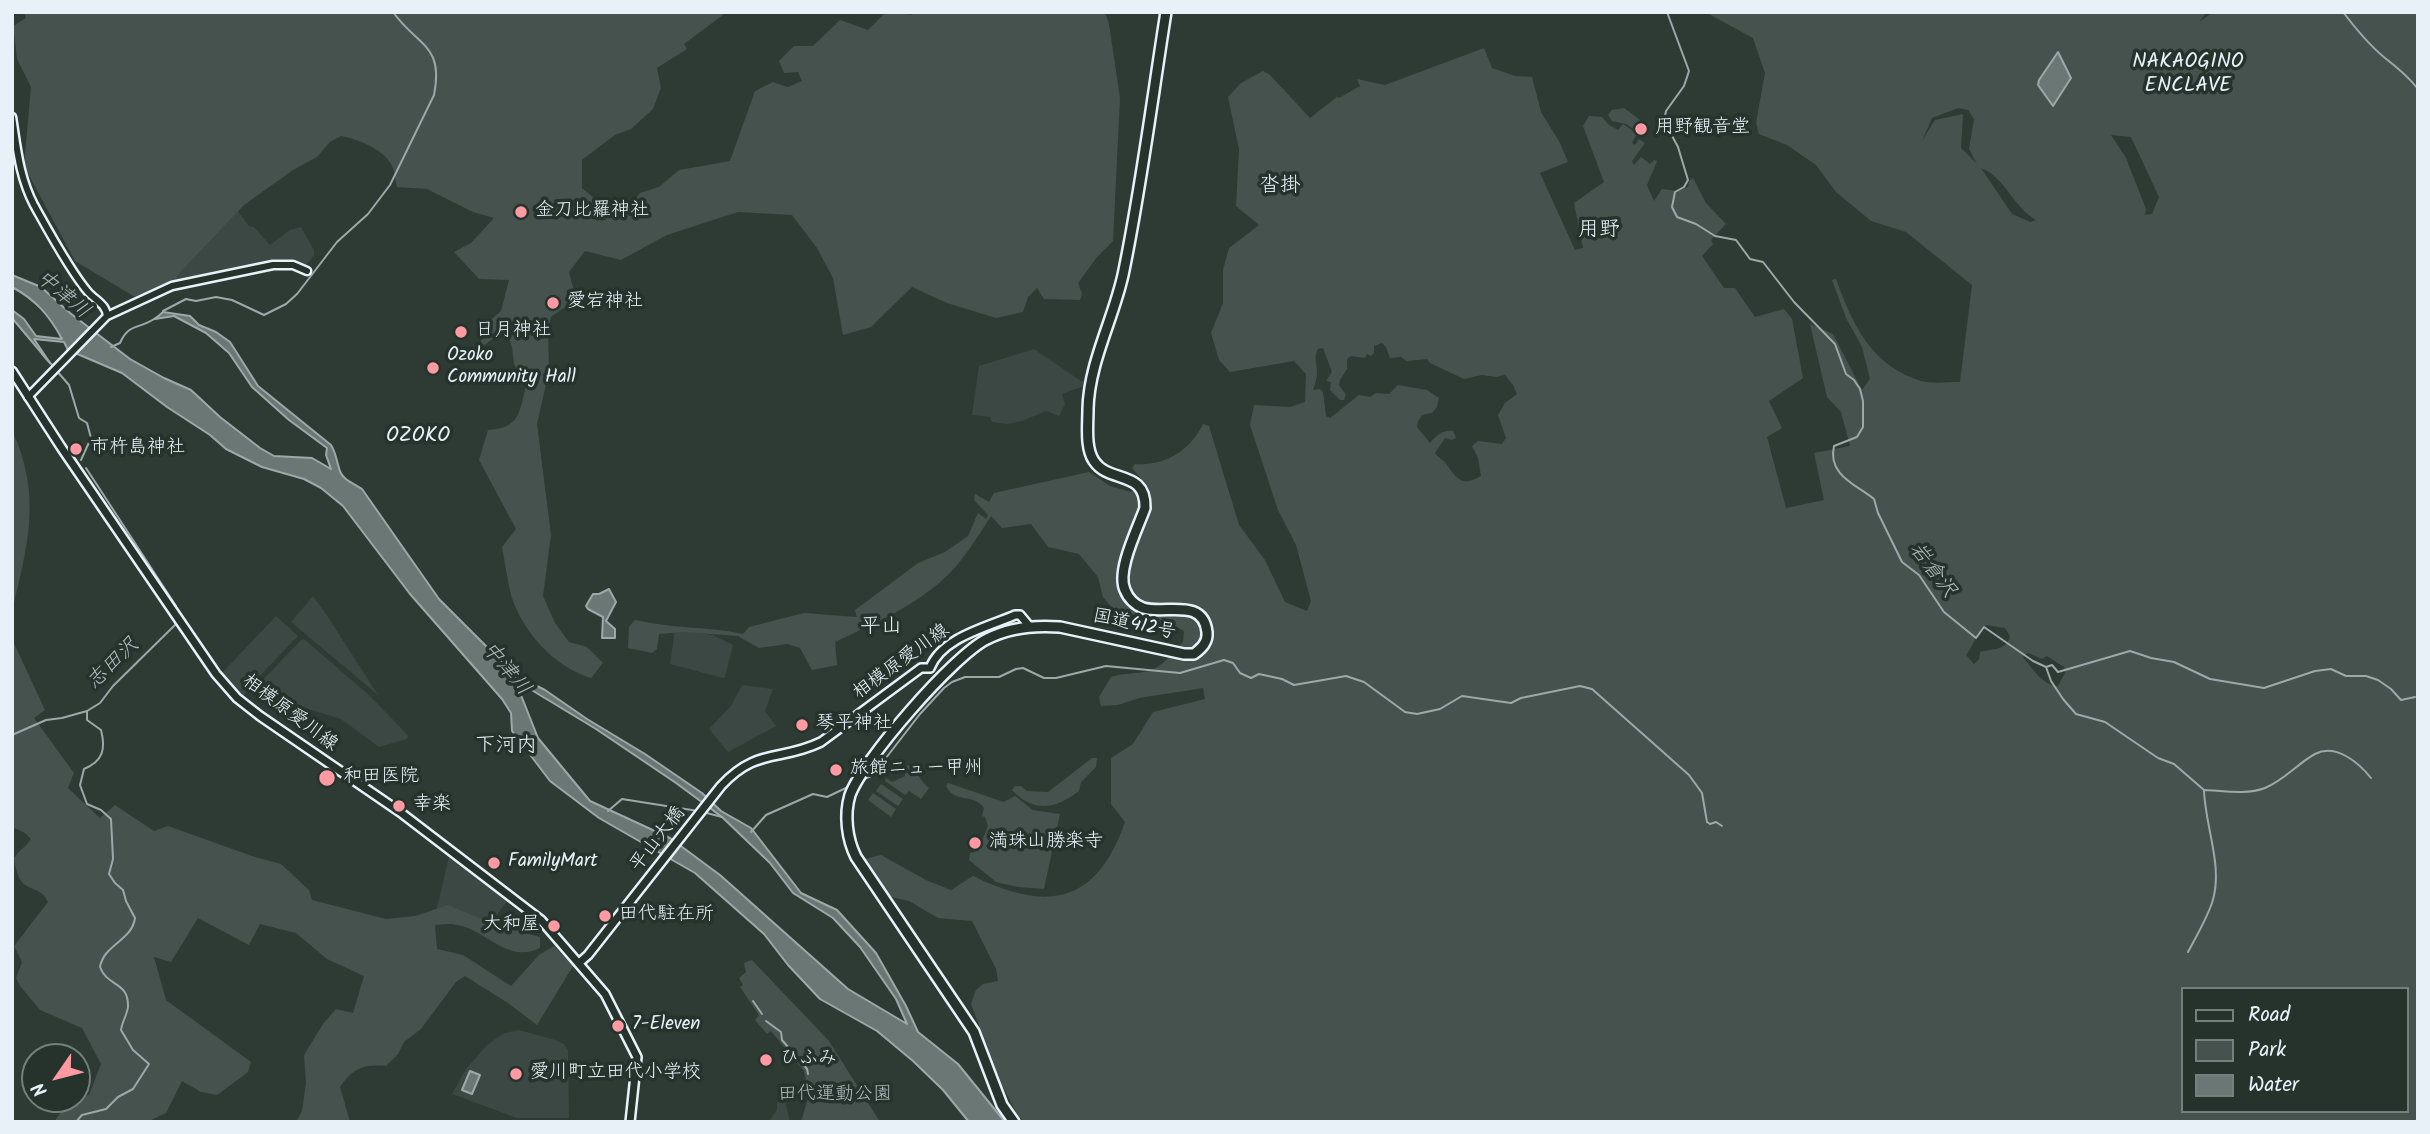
<!DOCTYPE html>
<html>
<head>
<meta charset="utf-8">
<style>
	body { margin:0 }
	#map { position:relative; width:2430px; height:1134px; overflow:hidden; background:#2e3b35; font-family:Kalam,sans-serif }
	canvas { display:block }
	.frame { position:absolute; inset:0; border:14px solid #e8f1f8; pointer-events:none }
	.legend { position:absolute; left:2181px; top:987px; width:228px; height:126px; box-sizing:border-box; background:#26332d; border:2px solid #747f7e; margin:0; padding:9px 12px; list-style:none; font-size:21px; color:#e8f1f8 }
	.legend li { display:flex; align-items:center; gap:14px; height:35px }
	.legend b { width:35px; border:2px solid #747f7e }
	.north { position:absolute; left:21px; top:1043px; width:70px; height:70px; box-sizing:border-box; background:#26332d; border:2px solid #747f7e; border-radius:50%; rotate:235deg; font-size:19px; font-weight:700; line-height:28px; text-align:center; color:#e8f1f8 }
	.north::after { content:''; display:block; margin:auto; width:24px; height:32px; background:#ff9aa2; clip-path:polygon(50% 0,100% 100%,50% 72%,0 100%) }
</style>
</head>
<body>
<div id="map">
<canvas width="2430" height="1134"></canvas>
<div class="frame"></div>
<ul class="legend">
<li><b style="height:9px;background:#26332d"></b>Road</li>
<li><b style="height:19px;background:#45524e"></b>Park</li>
<li><b style="height:19px;background:#6b7775"></b>Water</li>
</ul>
<div class="north">N</div>
</div>
<script>
const ctx = document.querySelector('canvas').getContext('2d');
ctx.lineJoin = 'round';
function fill(path, color) { ctx.fillStyle = color; ctx.fill(path, 'evenodd'); }
function strokePath(path, color, width, dash) { ctx.strokeStyle = color; ctx.lineWidth = width; ctx.lineCap = dash ? 'butt' : 'round'; ctx.setLineDash(dash || []); ctx.stroke(path); }
function drawText(font, color, halo, rows, align = 'center') {
  ctx.font = font + ' Kalam,"Klee One",sans-serif'; ctx.lineWidth = 7; ctx.setLineDash([]); ctx.textBaseline = 'middle'; ctx.strokeStyle = halo; ctx.fillStyle = color; for (const [text, x, y, turn = 0] of rows) {
    ctx.save(); ctx.translate(x, y); ctx.rotate((+turn || 0) * Math.PI / 180); ctx.textAlign = isNaN(turn) ? turn : align; if (halo) ctx.strokeText(text, 0, 0); ctx.fillText(text, 0, 0); ctx.restore();
  }
}
fill(new Path2D(`
	M 233,205 L 249,226 L 254,227 L 270,245 L 290,230 L 301,227 L 314,250 L 314,256 L 304,267 L 296,264 L 161,287 Z
	M 1034,349 L 1081,381 L 1086,380 L 1084,386 L 1062,394 L 1065,404 L 1059,416 L 1046,411 L 1022,421 L 1007,424 L 992,422 L 990,417 L 972,415 L 979,366 Z
	M 313,596 L 328,617 L 378,695 L 291,622 Z
	M 276,616 L 298,636 L 252,684 L 243,697 L 221,674 Z
	M 675,630 L 713,635 L 733,645 L 725,677 L 723,678 L 670,664 Z
	M 304,639 L 369,695 L 401,728 L 408,736 L 407,739 L 379,747 L 341,719 L 256,693 L 255,688 L 301,640 Z
	M 742,685 L 773,689 L 765,711 L 776,726 L 728,752 L 709,729 L 731,706 Z
	M 450,853 L 509,899 L 487,927 L 436,912 Z
	M 519,1030 L 555,1040 L 564,1044 L 568,1050 L 569,1118 L 517,1118 L 452,1094 L 466,1069 L 487,1045 L 504,1033 Z
	M 785,1101 L 790,1122 L 768,1122 L 777,1110 L 777,1103 Z`), '#3b4843');
fill(new Path2D(`
	M 24,12 L 727,12 L 684,44 L 687,49 L 657,68 L 661,88 L 653,109 L 631,129 L 615,135 L 582,160 L 582,188 L 619,219 L 640,193 L 659,187 L 679,170 L 730,161 L 755,91 L 773,82 L 788,87 L 802,81 L 798,72 L 784,73 L 779,61 L 794,46 L 813,46 L 840,20 L 868,30 L 886,12 L 906,12 L 910,15 L 917,12 L 1105,12 L 1109,24 L 1120,98 L 1113,241 L 1097,257 L 1078,283 L 1082,294 L 1080,300 L 1044,299 L 1037,288 L 1028,297 L 1023,312 L 996,318 L 947,303 L 912,287 L 871,327 L 843,335 L 833,278 L 817,248 L 792,215 L 738,212 L 667,235 L 621,260 L 585,251 L 569,272 L 576,299 L 551,317 L 548,330 L 549,371 L 537,424 L 551,535 L 543,596 L 555,623 L 569,642 L 587,647 L 603,663 L 591,678 C 554,667 522,631 511,595 C 507,579 505,562 502,547 L 516,529 L 479,460 L 488,430 C 520,428 519,413 526,386 L 514,364 L 512,347 L 506,329 L 479,349 L 485,325 L 501,311 L 509,280 L 479,279 L 454,252 L 471,243 L 494,218 L 473,212 L 427,189 L 397,187 C 395,180 395,170 391,164 C 382,148 357,139 341,136 L 330,142 L 317,157 L 293,170 L 244,205 L 182,270 L 170,287 L 143,297 L 135,297 L 75,261 L 24,166 L 31,87 L 17,59 L 13,26 L 26,18 Z
	M 1705,12 L 2207,12 L 2199,22 L 2213,12 L 2418,12 L 2418,1122 L 1024,1122 L 1017,1114 L 1002,1085 L 971,1004 L 976,990 L 983,984 L 998,981 L 996,969 L 972,921 L 938,918 L 909,901 L 887,896 L 861,860 L 881,855 L 926,880 L 951,890 L 973,876 C 1047,912 1096,905 1125,822 L 1111,804 L 1111,758 L 1133,744 L 1153,712 L 1205,699 L 1203,688 L 1139,698 L 1118,705 L 1101,706 L 1099,697 L 1111,677 C 1122,673 1133,674 1144,672 C 1161,670 1172,653 1183,642 L 1184,631 L 1171,624 L 1143,625 L 1122,620 L 1103,597 L 1098,577 L 1079,554 L 1048,547 L 1031,524 L 1002,528 L 991,516 C 978,536 966,556 950,573 C 918,605 875,623 835,642 L 837,665 L 812,670 L 800,648 L 787,644 L 759,648 L 738,636 L 683,632 L 659,634 L 657,649 L 652,653 L 628,648 L 629,627 L 635,620 C 672,629 707,626 743,634 L 749,627 L 804,613 L 857,617 L 855,610 L 918,563 L 945,552 L 968,536 L 978,513 L 986,519 L 988,515 L 974,500 L 975,494 L 989,502 L 994,493 L 1089,472 L 1110,486 L 1131,492 L 1143,481 L 1132,468 L 1135,464 C 1165,466 1190,451 1203,424 L 1209,426 L 1239,525 L 1265,560 L 1285,602 L 1307,611 L 1311,601 L 1296,545 L 1278,510 L 1250,425 L 1254,405 L 1290,407 L 1305,402 L 1306,374 L 1294,361 L 1230,372 L 1219,360 L 1211,333 L 1223,303 L 1223,270 L 1229,248 L 1259,225 L 1236,206 L 1239,149 L 1228,97 L 1241,83 L 1263,71 L 1270,75 L 1310,118 L 1337,97 L 1339,98 L 1360,86 L 1357,79 L 1385,85 L 1484,48 L 1492,68 L 1515,76 L 1532,77 L 1541,112 L 1560,143 L 1568,162 L 1540,173 L 1575,250 L 1583,248 L 1574,203 L 1604,182 L 1583,126 L 1589,116 L 1602,117 L 1609,125 L 1618,130 L 1623,124 L 1637,134 L 1632,143 L 1635,145 L 1639,139 L 1645,143 L 1632,161 L 1634,165 L 1641,157 L 1650,164 L 1654,160 L 1657,161 L 1647,185 L 1654,201 L 1662,189 L 1677,191 L 1688,187 L 1689,181 L 1693,178 L 1706,203 L 1726,224 L 1711,240 L 1713,244 L 1702,256 L 1724,288 L 1735,288 L 1755,317 L 1784,309 L 1792,319 L 1803,378 L 1769,401 L 1782,428 L 1767,437 L 1786,508 L 1824,500 L 1814,453 L 1850,446 L 1841,412 L 1827,397 L 1810,324 L 1833,334 L 1862,390 L 1870,379 L 1862,347 L 1846,318 L 1832,280 L 1836,279 C 1852,323 1871,366 1921,381 C 1933,384 1948,382 1960,382 L 1972,285 L 1906,232 L 1871,221 L 1836,192 L 1816,165 L 1787,145 L 1759,134 L 1756,123 L 1765,73 L 1753,38 ZM 1958,108 L 1968,110 L 1974,119 L 1969,149 L 1977,164 L 1961,148 L 1963,114 L 1935,120 L 1922,141 L 1932,118 ZM 2111,135 L 2131,137 L 2159,197 L 2152,214 L 2145,215 L 2146,209 L 2126,158 ZM 1981,168 C 2006,178 2013,207 2036,220 L 2031,222 L 2012,214 ZM 1382,343 L 1386,347 L 1390,358 L 1401,357 L 1407,361 L 1427,359 L 1430,363 L 1464,379 L 1482,375 L 1496,377 L 1505,375 L 1513,385 L 1517,394 L 1505,403 L 1498,415 L 1506,438 L 1502,444 L 1478,441 L 1472,446 L 1478,458 L 1481,476 C 1462,487 1458,480 1447,465 C 1444,460 1439,459 1435,453 L 1445,438 L 1452,440 L 1456,438 L 1453,431 C 1443,429 1436,436 1430,443 L 1417,427 L 1418,421 L 1422,415 L 1432,413 L 1437,407 L 1439,398 L 1427,390 L 1398,385 L 1389,394 L 1376,393 L 1370,397 L 1359,395 L 1330,418 L 1326,416 L 1323,392 L 1320,389 L 1313,390 C 1315,384 1317,378 1317,372 C 1317,363 1313,358 1318,349 L 1323,348 L 1332,372 L 1326,381 L 1331,382 L 1330,390 L 1340,400 L 1344,400 L 1346,395 L 1339,385 L 1340,380 L 1347,369 L 1347,359 L 1351,356 L 1365,358 L 1367,354 L 1371,356 L 1374,353 L 1374,346 ZM 1986,625 L 2005,628 L 2010,636 C 2007,651 1993,648 1980,652 L 1979,659 L 1974,664 L 1966,655 C 1974,645 1977,631 1986,625 ZM 2028,653 L 2042,659 L 2047,656 L 2064,667 L 2065,673 L 2058,686 C 2042,685 2033,669 2023,657 ZM 2183,989 L 2407,989 L 2407,1111 L 2183,1111 Z
	M 1624,108 L 1640,120 L 1632,128 L 1626,124 L 1612,121 L 1608,115 L 1612,110 Z
	M 12,430 C 42,495 28,545 12,611 Z
	M 12,639 L 45,710 L 34,718 L 74,773 L 68,788 L 100,818 L 115,805 L 154,831 L 168,826 L 255,857 L 281,864 L 309,890 L 312,900 L 386,919 L 415,916 L 448,905 L 496,925 L 540,937 L 540,948 C 507,964 487,930 457,925 C 450,923 441,925 435,925 L 437,949 L 463,955 L 511,986 L 539,955 L 554,946 L 573,966 L 537,1025 L 508,1003 L 465,976 L 456,982 L 421,1029 L 404,1042 L 398,1054 L 386,1066 C 364,1064 353,1068 340,1087 L 350,1122 L 296,1122 L 302,1111 L 306,1083 L 304,1055 L 323,1024 L 336,1009 L 353,1013 L 364,976 L 327,959 L 296,933 L 260,924 L 249,945 L 198,918 L 171,962 L 154,957 L 166,1000 L 251,1062 L 248,1072 L 217,1095 L 201,1092 L 182,1081 L 166,1113 L 147,1122 L 54,1122 L 70,1099 L 89,1095 L 101,1064 L 82,1028 L 40,1010 L 20,986 L 16,978 L 22,962 L 14,946 L 48,902 C 38,880 19,899 14,858 C 19,850 26,847 31,839 L 25,833 L 12,827 Z
	M 1092,758 L 1097,758 L 1096,767 L 1081,782 L 1079,791 C 1056,809 1033,813 1012,790 L 1015,786 L 1021,786 L 1027,791 L 1048,792 Z
	M 909,765 C 918,772 920,781 929,788 L 921,799 L 909,791 L 905,795 L 885,781 L 886,778 L 892,782 L 905,776 L 905,767 Z
	M 948,783 L 1004,802 L 1015,796 L 1033,810 L 1060,814 L 1044,889 L 1017,887 L 996,882 L 969,860 L 970,853 L 978,851 L 988,826 L 985,817 L 982,816 L 984,808 C 973,792 956,805 946,786 Z
	M 881,784 L 903,799 L 898,806 L 876,791 Z
	M 873,793 L 896,809 L 891,817 L 868,800 Z
	M 752,960 L 829,1041 L 880,1122 L 801,1122 L 809,1095 L 804,1071 L 771,1031 L 767,1034 L 755,1020 L 759,1015 L 740,987 L 743,985 L 739,978 L 746,972 L 744,963 Z`), '#45524e');
const water = new Path2D(`
	M 2058,52 L 2071,78 L 2053,106 L 2038,85 L 2039,80 Z
	M 12,275 L 41,287 L 70,313 L 130,359 L 164,378 L 191,390 L 220,417 L 260,448 L 274,456 L 312,458 L 331,469 L 326,455 L 327,448 L 289,420 L 252,387 L 229,353 L 206,333 L 174,316 L 155,319 L 163,312 L 190,316 L 199,325 L 216,332 L 230,342 L 258,386 L 331,445 C 336,453 336,459 339,468 C 341,479 353,483 362,489 L 439,599 L 500,660 L 509,672 L 545,690 L 587,719 L 645,754 L 702,793 L 721,811 L 751,828 L 801,893 L 837,910 L 876,953 L 906,1006 L 918,1032 L 958,1064 L 1005,1122 L 969,1122 L 943,1090 L 913,1061 L 877,1031 L 820,999 L 788,965 L 764,934 L 695,873 L 599,818 L 550,781 L 512,731 L 511,713 L 502,699 L 410,594 L 343,506 L 321,488 L 304,479 L 262,467 L 226,449 L 210,435 L 167,407 L 122,373 L 68,350 L 64,342 L 34,339 L 50,363 L 12,318 L 12,310 L 24,319 L 36,336 L 62,339 C 49,315 36,300 12,287 ZM 515,680 L 596,729 L 676,783 L 722,817 L 770,863 L 793,893 L 833,918 L 860,947 L 896,999 L 907,1024 L 848,989 L 720,875 L 670,838 L 590,801 L 538,738 Z
	M 609,589 L 616,602 L 606,621 L 615,629 L 615,638 L 602,638 L 603,617 L 588,609 L 586,606 L 593,594 L 599,594 Z
	M 470,1071 L 480,1075 L 472,1094 L 462,1090 Z`);
fill(water, '#6b7775');
strokePath(water, '#9da8a9', 2);
strokePath(new Path2D(`
	M 1667,12 L 1689,71 L 1684,86 L 1666,111 L 1664,121 L 1678,147 L 1688,180 L 1684,187 L 1675,192 L 1672,207 L 1677,217 L 1696,224 L 1715,236 L 1736,240 L 1750,259 L 1763,262 L 1794,302 L 1835,344 L 1846,374 L 1854,380 L 1860,389 L 1863,401 L 1863,427 L 1857,437 L 1834,446 C 1827,475 1857,485 1874,499 L 1878,513 L 1902,562 L 1919,575 L 1944,612 L 1976,638 L 1984,627 L 2033,661 L 2046,667 L 2052,665 L 2058,672 L 2130,651 L 2151,658 L 2174,662 L 2210,679 L 2264,688 L 2315,671 L 2331,669 L 2346,676 L 2366,676 L 2378,680 L 2391,689 L 2401,700 L 2415,697
	M 2343,12 C 2356,29 2369,45 2385,58 C 2398,68 2408,76 2418,89
	M 163,311 L 186,299 L 196,301 L 216,297 L 232,300 L 264,315 L 286,304 L 297,294 L 337,242 L 368,214 L 390,185 L 434,95 C 444,44 418,47 393,12
	M 111,347 L 120,343 C 129,322 140,330 157,317
	M 42,354 L 53,366
	M 56,370 L 69,385 L 79,418 L 87,423 L 91,438 L 81,460
	M 86,468 L 176,606
	M 2046,667 L 2051,681 L 2063,699 L 2076,714 L 2105,722 L 2158,758 L 2174,764 L 2204,790 C 2205,827 2224,867 2212,903 C 2206,920 2196,937 2188,952
	M 12,735 L 46,720 L 62,718 L 87,711 L 100,703 L 113,686 L 176,624
	M 861,780 L 872,776 L 920,714 L 944,688 L 952,682 L 965,677 L 999,677 L 1016,669 L 1023,668 L 1044,678 L 1056,678 L 1106,666 L 1180,673 L 1224,660 L 1233,663 L 1240,673 L 1251,678 L 1259,674 L 1282,679 L 1294,685 L 1346,676 L 1364,682 L 1405,712 L 1417,714 L 1440,709 L 1462,696 L 1511,703 L 1521,698 L 1580,686 L 1592,689 L 1689,775 L 1702,793 L 1707,822 L 1710,824 L 1716,822 L 1722,826
	M 2205,790 C 2224,791 2247,795 2265,788 C 2285,780 2298,763 2315,754 C 2336,743 2359,763 2371,778
	M 608,811 L 622,799 L 698,811
	M 703,812 L 722,817
	M 751,832 L 766,815 L 813,794 L 827,797 L 850,786
	M 753,1001 L 762,1014
	M 766,1021 L 781,1032 L 782,1040 L 807,1069 L 808,1074
	M 76,1122 L 82,1115 L 106,1109 L 118,1097 L 133,1089 L 149,1064 L 133,1050 L 121,1030 C 122,1022 127,1015 128,1007 C 129,981 107,987 100,967 C 104,944 132,941 135,918 L 126,901 L 123,890 L 115,883 L 109,874 L 113,859 L 111,819 L 101,810 L 87,804 L 80,785 L 84,769 C 103,761 106,749 101,730 L 87,720 L 87,711`), '#9da8a9', 2);
const secondary = new Path2D(`
	M 12,117 C 17,148 19,176 34,205 C 48,230 70,271 88,292 C 95,300 106,304 107,316
	M 28,397 L 107,316 L 172,286 L 273,265 L 293,265 L 307,271`);
const primary = new Path2D(`
	M 12,371 L 61,447 L 216,674 L 237,698 L 260,716 L 400,812 L 541,920 L 605,994 L 637,1057 L 630,1122
	M 930,668 C 942,637 988,627 1015,615 L 1020,615 L 1030,627
	M 579,963 L 588,955 L 721,786 C 757,747 780,762 821,742 L 921,668 L 930,668`);
const highway = new Path2D(`
	M 1014,1122 L 1002,1105 L 974,1032 L 856,857 C 847,839 844,815 850,795 C 862,761 954,655 987,639 C 1010,627 1034,625 1060,627 L 1184,654 L 1194,654 C 1202,648 1208,642 1207,632 C 1203,597 1165,615 1143,608 C 1135,605 1128,598 1125,590 C 1116,571 1138,528 1145,508 C 1146,469 1109,484 1094,461 C 1085,448 1088,425 1088,409 C 1089,363 1113,320 1123,275 C 1141,189 1152,100 1166,12`);
strokePath(secondary, '#e8f1f8', 11);
strokePath(primary, '#e8f1f8', 12);
strokePath(highway, '#e8f1f8', 14);
strokePath(secondary, '#26332d', 6);
strokePath(primary, '#26332d', 7);
strokePath(highway, '#26332d', 9);
for (const [x, y, r, color] of [
	[1641,129,7,"#ff9aa2"],
	[521,212,7,"#ff9aa2"],
	[553,303,7,"#ff9aa2"],
	[461,332,7,"#ff9aa2"],
	[433,368,7,"#ff9aa2"],
	[76,449,7,"#ff9aa2"],
	[802,725,7,"#ff9aa2"],
	[836,770,7,"#ff9aa2"],
	[327,778,9,"#ff9aa2"],
	[399,806,7,"#ff9aa2"],
	[975,843,7,"#ff9aa2"],
	[494,863,7,"#ff9aa2"],
	[605,916,7,"#ff9aa2"],
	[554,926,7,"#ff9aa2"],
	[618,1026,7,"#ff9aa2"],
	[766,1060,7,"#ff9aa2"],
	[516,1074,7,"#ff9aa2"]
]) { const dot = new Path2D(); dot.arc(x, y, r, 0, 2 * Math.PI); ctx.fillStyle = color; ctx.fill(dot); strokePath(dot, '#26332d', 2.5); }
drawText('19px', '#e8f1f8', '#26332d', [
	["用野観音堂",1655,129],
	["金刀比羅神社",535,212],
	["愛宕神社",567,303],
	["日月神社",475,332],
	["Ozoko",447,357],
	["Community Hall",447,379],
	["市杵島神社",90,449],
	["琴平神社",816,725],
	["旅館ニュー甲州",850,770],
	["和田医院",343,778],
	["幸楽",413,806],
	["満珠山勝楽寺",989,843],
	["FamilyMart",508,863],
	["田代駐在所",619,916],
	["大和屋",540,926,"right"],
	["7-Eleven",632,1026],
	["ひふみ",780,1060],
	["愛川町立田代小学校",530,1074]
], 'left');
drawText('19px', '#e8f1f8', '#26332d', [
	["国道412号",1134,626,12],
	["相模原愛川線",902,663,-36],
	["相模原愛川線",289,714,37],
	["平山大橋",659,840,-52]
]);
drawText('19px', '#afb9bc', '#26332d', [
	["田代運動公園",835,1096]
]);
drawText('21px', '#e8f1f8', '#26332d', [
	["NAKAOGINO",2188,63],
	["ENCLAVE",2188,87],
	["沓掛",1280,187],
	["用野",1599,231],
	["OZOKO",418,437],
	["平山",881,628],
	["下河内",506,747]
]);
drawText('italic 21px', '#b0babd', '#26332d', [
	["中津川",62,296,40],
	["岩倉沢",1931,571,53],
	["志田沢",114,665,-44],
	["中津川",505,670,50]
]);
</script>
</body>
</html>
